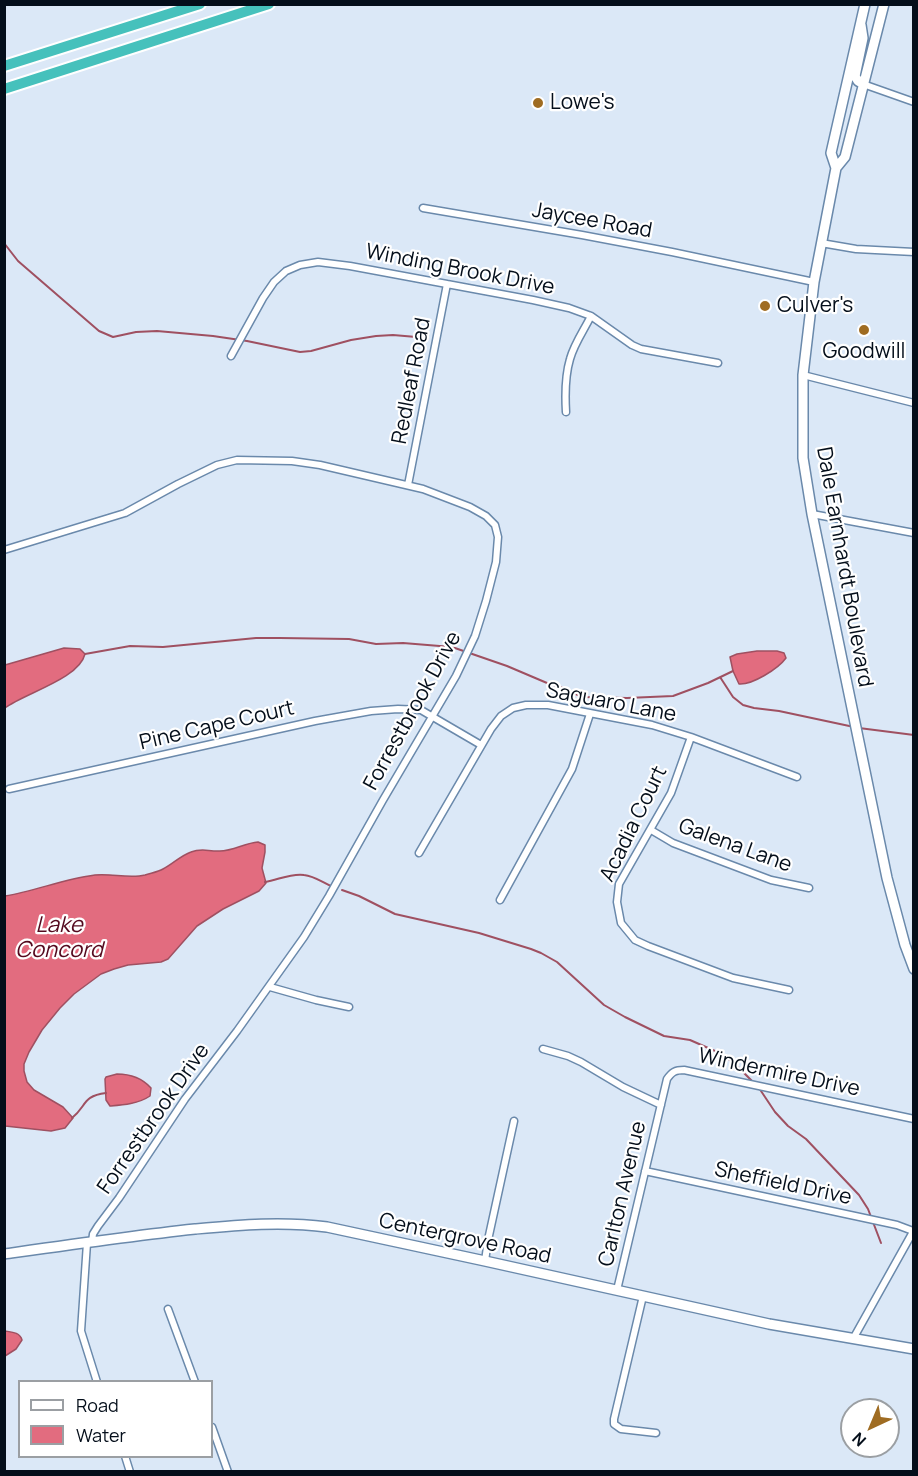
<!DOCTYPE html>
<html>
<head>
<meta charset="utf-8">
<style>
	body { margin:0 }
	#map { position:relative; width:918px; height:1476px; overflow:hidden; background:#dbe8f7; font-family:Manrope,sans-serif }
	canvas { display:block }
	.frame { position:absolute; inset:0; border:6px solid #040e1a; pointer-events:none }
	.legend { position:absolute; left:18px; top:1380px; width:195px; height:78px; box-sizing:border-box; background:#fff; border:2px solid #9b9fa3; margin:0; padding:8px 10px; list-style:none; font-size:18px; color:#040e1a }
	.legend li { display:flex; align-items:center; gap:12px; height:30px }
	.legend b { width:30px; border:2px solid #9b9fa3 }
	.north { position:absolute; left:840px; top:1398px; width:60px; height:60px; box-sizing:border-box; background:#fff; border:2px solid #9b9fa3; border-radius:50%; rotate:224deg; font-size:16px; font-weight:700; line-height:24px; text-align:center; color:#040e1a }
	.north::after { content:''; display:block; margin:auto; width:21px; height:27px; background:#9f6c22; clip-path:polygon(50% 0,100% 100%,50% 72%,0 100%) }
</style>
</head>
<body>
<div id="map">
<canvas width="918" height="1476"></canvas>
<div class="frame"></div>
<ul class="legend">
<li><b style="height:8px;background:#fff"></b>Road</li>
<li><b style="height:16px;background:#e26c7f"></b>Water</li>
</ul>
<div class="north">N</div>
</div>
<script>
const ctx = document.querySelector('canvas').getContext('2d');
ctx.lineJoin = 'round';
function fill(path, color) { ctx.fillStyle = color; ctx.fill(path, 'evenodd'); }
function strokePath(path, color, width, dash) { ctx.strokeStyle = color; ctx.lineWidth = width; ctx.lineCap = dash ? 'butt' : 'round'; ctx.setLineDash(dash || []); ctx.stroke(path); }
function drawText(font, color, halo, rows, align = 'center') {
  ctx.font = font + ' Manrope,sans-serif'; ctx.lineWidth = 4.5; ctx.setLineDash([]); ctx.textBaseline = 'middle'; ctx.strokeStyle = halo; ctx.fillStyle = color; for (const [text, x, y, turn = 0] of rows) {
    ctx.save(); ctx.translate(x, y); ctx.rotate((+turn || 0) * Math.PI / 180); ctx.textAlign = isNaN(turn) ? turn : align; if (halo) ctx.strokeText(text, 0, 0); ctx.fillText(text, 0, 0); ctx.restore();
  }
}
const water = new Path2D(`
	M 64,648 L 80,649 L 85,654 C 79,679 25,693 5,708 L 5,665 Z
	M 757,651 L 777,651 L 784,653 L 786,658 C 778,669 752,685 739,684 L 733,671 L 730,657 L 737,654 Z
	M 258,842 L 265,845 L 265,852 L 262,868 L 266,883 L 259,891 L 223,909 L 197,926 L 168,959 L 161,962 L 128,965 L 114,969 L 101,974 L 74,994 L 60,1008 L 42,1030 L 29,1052 L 24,1064 L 24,1071 L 27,1082 L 34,1090 L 63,1107 L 73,1118 L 65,1128 L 51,1131 L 5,1126 L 5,896 C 35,891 64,879 95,875 C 111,873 129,879 145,875 C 151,873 158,872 163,869 C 173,864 180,856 191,852 C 201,848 207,851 218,851 C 232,852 244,843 258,842 Z
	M 117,1074 C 130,1074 142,1078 151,1088 L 150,1096 C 138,1104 123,1105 110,1106 L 106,1100 L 105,1079 L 106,1077 Z
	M 5,1331 C 11,1332 20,1332 22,1340 L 16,1349 L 5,1356 Z`);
fill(water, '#e26c7f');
strokePath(water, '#9f5061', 1.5);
strokePath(new Path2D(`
	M 4,243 L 18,261 L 99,331 L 113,337 L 136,332 L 157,331 L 213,336 L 247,341 L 300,352 L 311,351 L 351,340 L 376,336 L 393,335 L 428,338
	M 85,654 L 130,646 L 163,647 L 256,638 L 280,638 L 349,639 L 376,644 L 403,643 L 452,647 L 507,666 L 547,683 L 563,688 L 582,697 L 627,698 L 673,696 L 708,683 L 733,671
	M 720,677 L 733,697 L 743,705 L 754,708 L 779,711 L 854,727
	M 859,728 L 914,735
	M 265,882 C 278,880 291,873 304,875 C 314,876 322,882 331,886
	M 342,890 L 359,896 L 395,914 L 479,933 L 531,949 L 541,953 L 557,962 L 604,1005 L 625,1017 L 664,1036 L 690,1040 L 715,1051 L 733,1062 L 753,1082
	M 759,1088 L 775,1112 L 788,1126 L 806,1139 L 859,1195 L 868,1209 L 881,1243
	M 72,1118 C 87,1106 82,1096 106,1093`), '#9f5061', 2);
const street = new Path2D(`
	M 863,84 L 914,102
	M 423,208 L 582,235 L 672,252 L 814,282
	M 821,243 L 856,249 L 914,252
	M 231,356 L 263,298 L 274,282 L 286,271 L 300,265 L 318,262 L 350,266 L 533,300 L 569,308 L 591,316 L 632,345 L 641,349 L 718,363
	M 803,375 L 914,403
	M 566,412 C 565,395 565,376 570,359 C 574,344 584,330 591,316
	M 408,485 L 447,284
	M 812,514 L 914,533
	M 4,550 L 125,513 L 178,484 L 217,465 L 237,460 L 292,461 L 320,465 L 423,489 L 470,507 L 486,516 L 495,525 L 498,537 L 496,562 L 486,601 L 475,636 L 456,676 L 383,800 L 329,896 L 304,937 L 237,1031 L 185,1099 L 119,1198 L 98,1226 L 93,1234 L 92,1242
	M 691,737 L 671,793 L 619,884 L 617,902 L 621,923 L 635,940 L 648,946 L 733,978 L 789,990
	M 9,789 L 315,721 L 371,711 L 398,709 L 421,710 L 481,745
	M 651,830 L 673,843 L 771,880 L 809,888
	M 419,853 L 491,729 L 501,716 L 513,708 L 526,705 L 548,705 L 652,725 L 691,737 L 797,777
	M 500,900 L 572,769 L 590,714
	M 270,987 L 316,1000 L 349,1007
	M 543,1049 L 568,1056 L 581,1062 L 623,1087 L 661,1105
	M 645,1171 L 897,1225 L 913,1231
	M 87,1243 L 81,1331 L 97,1382
	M 485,1261 L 488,1240 L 514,1121
	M 617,1290 L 667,1079 C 672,1072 675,1070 684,1070 L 914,1119
	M 643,1296 L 614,1419 L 614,1424 L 621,1429 L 656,1433
	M 168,1309 L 195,1382
	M 853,1339 L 914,1230
	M 212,1427 L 228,1472
	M 125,1456 L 130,1472`);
const secondary = new Path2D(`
	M 884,4 L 845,157 L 836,168 L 814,282 L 803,375 L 803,458 L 812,514 L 887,878 L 905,945 L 914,969
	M 861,25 L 863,38 L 855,76 L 858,81 L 863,84
	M 836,168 L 831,153 L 865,4
	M 4,1254 C 68,1245 131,1236 195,1229 C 239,1225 282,1221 327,1227 L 485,1261 L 769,1324 L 914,1349`);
const highway = new Path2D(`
	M 4,66 L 200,4
	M 4,89 L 269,4`);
strokePath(street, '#6a89ab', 9);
strokePath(secondary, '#6a89ab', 12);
strokePath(highway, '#fff', 14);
strokePath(street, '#fff', 6);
strokePath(secondary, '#fff', 9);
strokePath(highway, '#46c1bc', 10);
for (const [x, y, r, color] of [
	[538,103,6,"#9f6c22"],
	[765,306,6,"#9f6c22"],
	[864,330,6,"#9f6c22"]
]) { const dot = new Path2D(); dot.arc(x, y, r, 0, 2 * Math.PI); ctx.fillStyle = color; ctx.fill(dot); strokePath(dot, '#fff', 2); }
drawText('21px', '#040e1a', '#fff', [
	["Lowe's",550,103],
	["Culver's",777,306],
	["Goodwill",864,352,"center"]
], 'left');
drawText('21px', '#040e1a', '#fff', [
	["Jaycee Road",592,221,10],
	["Winding Brook Drive",460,270,11],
	["Redleaf Road",412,381,-79],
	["Dale Earnhardt Boulevard",844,567,80],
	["Saguaro Lane",611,703,11],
	["Forrestbrook Drive",413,711,-61],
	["Pine Cape Court",217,726,-13],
	["Acadia Court",634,824,-64],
	["Galena Lane",735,846,20],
	["Windermire Drive",779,1073,12],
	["Forrestbrook Drive",154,1119,-55],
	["Sheffield Drive",783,1184,12],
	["Carlton Avenue",623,1194,-77],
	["Centergrove Road",465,1239,12]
]);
drawText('italic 22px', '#54091e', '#fff', [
	["Lake",59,926],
	["Concord",59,951]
]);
</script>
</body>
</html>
